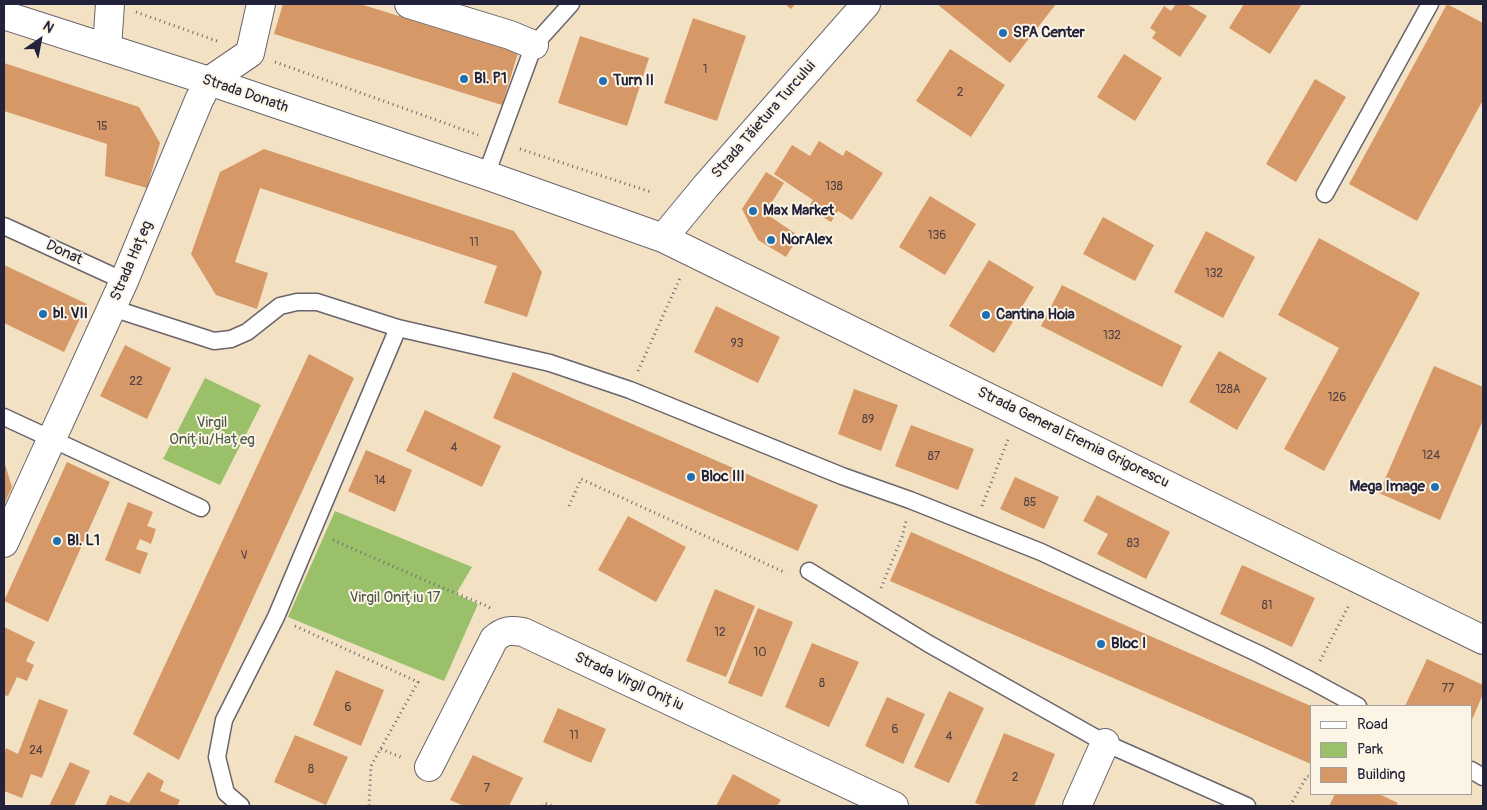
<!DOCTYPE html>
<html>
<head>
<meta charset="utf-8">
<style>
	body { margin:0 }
	#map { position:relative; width:1487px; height:810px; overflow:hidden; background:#f3e1c4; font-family:Pangolin,sans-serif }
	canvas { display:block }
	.frame { position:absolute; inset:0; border:5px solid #22223b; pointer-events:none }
	.legend { position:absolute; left:1310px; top:705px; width:162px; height:90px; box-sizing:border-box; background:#fcf5e5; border:1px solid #a5a1a1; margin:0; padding:6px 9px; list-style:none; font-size:15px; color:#22223b }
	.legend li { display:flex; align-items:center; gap:10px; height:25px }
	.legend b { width:25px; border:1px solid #a5a1a1 }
	.north { position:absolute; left:15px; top:15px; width:50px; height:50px; -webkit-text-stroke:4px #fcf5e5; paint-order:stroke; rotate:33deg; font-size:14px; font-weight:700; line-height:20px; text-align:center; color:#22223b }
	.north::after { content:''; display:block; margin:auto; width:18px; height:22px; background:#22223b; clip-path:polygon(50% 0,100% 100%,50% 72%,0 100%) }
</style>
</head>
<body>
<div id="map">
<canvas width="1487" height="810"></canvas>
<div class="frame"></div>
<ul class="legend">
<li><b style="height:6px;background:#fff"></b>Road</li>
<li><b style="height:14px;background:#9bc06a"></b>Park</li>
<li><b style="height:14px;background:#d59866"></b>Building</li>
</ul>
<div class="north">N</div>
</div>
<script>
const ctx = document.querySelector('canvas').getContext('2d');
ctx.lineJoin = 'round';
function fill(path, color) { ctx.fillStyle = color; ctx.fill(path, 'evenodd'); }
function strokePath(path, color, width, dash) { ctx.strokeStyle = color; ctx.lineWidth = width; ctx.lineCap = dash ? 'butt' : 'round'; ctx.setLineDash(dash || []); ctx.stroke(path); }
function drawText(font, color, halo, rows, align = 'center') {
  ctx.font = font + ' Pangolin,sans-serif'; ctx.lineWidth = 4; ctx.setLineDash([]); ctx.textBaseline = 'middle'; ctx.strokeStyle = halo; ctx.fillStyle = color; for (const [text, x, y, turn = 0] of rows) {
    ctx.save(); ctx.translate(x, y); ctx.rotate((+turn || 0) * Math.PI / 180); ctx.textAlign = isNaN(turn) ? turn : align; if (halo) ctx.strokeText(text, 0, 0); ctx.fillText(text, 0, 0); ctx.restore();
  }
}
fill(new Path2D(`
	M 205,378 L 261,405 L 220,485 L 163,459 Z
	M 335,511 L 472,567 L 456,594 L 478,604 L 444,681 L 288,617 Z`), '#9bc06a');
fill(new Path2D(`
	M 283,4 L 360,4 L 518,53 L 502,105 L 274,34 Z
	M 785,4 L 795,4 L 791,9 Z
	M 937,4 L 1056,4 L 1010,63 Z
	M 1176,4 L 1187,4 L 1207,16 L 1180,57 L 1152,38 L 1156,32 L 1150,28 L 1164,6 L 1171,11 Z
	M 1244,4 L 1302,4 L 1270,54 L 1229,28 Z
	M 1447,4 L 1483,23 L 1483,100 L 1417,221 L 1349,184 Z
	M 693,18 L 746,36 L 717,121 L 664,103 Z
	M 580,36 L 649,58 L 627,126 L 558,103 Z
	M 950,49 L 1005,85 L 971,137 L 916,101 Z
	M 1124,54 L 1162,78 L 1135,121 L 1097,97 Z
	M 4,63 L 139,107 L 160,143 L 147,188 L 105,176 L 107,144 L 4,111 Z
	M 1315,79 L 1346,97 L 1296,182 L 1266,164 Z
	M 819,141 L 843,156 L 846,150 L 883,173 L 852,220 L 838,211 L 831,222 L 808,208 L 813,200 L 774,174 L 792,145 L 810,156 Z
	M 264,149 L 514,231 L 542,272 L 527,317 L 484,303 L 497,266 L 260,188 L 235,262 L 268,273 L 257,309 L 216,295 L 191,254 L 220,172 Z
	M 766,172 L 784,183 L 765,213 L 799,236 L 786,257 L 758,240 L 742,209 Z
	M 930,196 L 976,224 L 945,275 L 899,247 Z
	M 1103,217 L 1154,245 L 1135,281 L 1083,254 Z
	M 1206,231 L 1255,257 L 1223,318 L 1174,292 Z
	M 1319,238 L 1420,293 L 1324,471 L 1284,449 L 1339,348 L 1278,315 Z
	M 989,260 L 1034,287 L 994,353 L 949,326 Z
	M 4,265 L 87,304 L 64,352 L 4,323 Z
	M 1062,285 L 1182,346 L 1162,387 L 1041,326 Z
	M 716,306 L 780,337 L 758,383 L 694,352 Z
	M 125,345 L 171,368 L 147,419 L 100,396 Z
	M 1219,351 L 1267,378 L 1237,430 L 1189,402 Z
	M 309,354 L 354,378 L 179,760 L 133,734 Z
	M 1434,366 L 1483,387 L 1483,420 L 1440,520 L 1379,493 Z
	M 513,372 L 818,505 L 798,551 L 493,418 Z
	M 854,389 L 898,405 L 881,451 L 838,434 Z
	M 425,410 L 501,446 L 482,487 L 406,451 Z
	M 911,425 L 974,449 L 958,490 L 895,466 Z
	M 366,450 L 412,470 L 395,512 L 348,491 Z
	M 4,461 L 12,487 L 4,505 Z
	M 67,462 L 110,482 L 48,622 L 4,601 Z
	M 1015,477 L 1059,497 L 1044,529 L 1000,509 Z
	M 1097,495 L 1170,532 L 1146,579 L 1097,554 L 1108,534 L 1083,521 Z
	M 128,502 L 153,512 L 147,526 L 156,529 L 151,544 L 140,539 L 136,549 L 148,553 L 140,574 L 105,560 Z
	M 628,516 L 686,547 L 656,602 L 598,570 Z
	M 911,532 L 1311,706 L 1311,764 L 890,581 Z
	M 1242,565 L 1315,598 L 1292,647 L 1220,614 Z
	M 715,589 L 755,606 L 726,677 L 686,661 Z
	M 758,608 L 793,622 L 762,697 L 728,683 Z
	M 4,627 L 35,642 L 26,661 L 34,665 L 27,681 L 17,677 L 8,696 L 4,695 Z
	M 812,643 L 859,662 L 829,727 L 785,707 Z
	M 1427,659 L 1483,685 L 1483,694 L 1471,722 L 1471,706 L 1405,706 Z
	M 336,670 L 384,690 L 361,746 L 313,725 Z
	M 949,691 L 984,708 L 949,783 L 914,767 Z
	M 887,697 L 925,714 L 903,764 L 865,746 Z
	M 39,699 L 68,710 L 42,778 L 31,774 L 22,798 L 4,791 L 4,754 L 6,748 L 18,754 Z
	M 558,708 L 606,729 L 591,763 L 543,742 Z
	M 1004,733 L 1055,754 L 1034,806 L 984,806 L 975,803 Z
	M 295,735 L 348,757 L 326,805 L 274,782 Z
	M 473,755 L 523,778 L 509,806 L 464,806 L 450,800 Z
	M 70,762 L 90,771 L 74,806 L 49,806 Z
	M 148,772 L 164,781 L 160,791 L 180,800 L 177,806 L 105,806 L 110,795 L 129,803 Z
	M 733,774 L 781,800 L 777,806 L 716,806 Z
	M 1335,794 L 1379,794 L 1398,803 L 1396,806 L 1329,806 Z`), '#d59866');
const lane = new Path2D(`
	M 486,175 L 534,45 L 571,4
	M 1325,194 L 1430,4
	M 4,226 L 124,281
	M 112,308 L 214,341 L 231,339 L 247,332 L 280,306 L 297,302 L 317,302 L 398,328 L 550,363 L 630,390 L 842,476 L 910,500 L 1041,552 L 1259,654 L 1310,680 L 1358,706
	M 4,417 L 201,508
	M 809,571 L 929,644 L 1105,743 L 1247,806
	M 1471,770 L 1483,777
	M 241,806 L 226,793 L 217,757 L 224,720 L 276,617 L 398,328`);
const street = new Path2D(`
	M 409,4 L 510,35 L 534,45
	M 107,48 L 110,4
	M 4,543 L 124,281 L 199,100 L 209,81 L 250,53 L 261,4
	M 429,767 L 494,639 C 504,630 510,630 523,632 L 894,806
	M 1077,806 L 1105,743`);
const secondary = new Path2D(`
	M 4,15 L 209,81 L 486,175 L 663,238 L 1483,640
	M 663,238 L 706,186 L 866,4`);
strokePath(lane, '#6b656b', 19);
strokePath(street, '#6b656b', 30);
strokePath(secondary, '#6b656b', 30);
strokePath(new Path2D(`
	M 136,12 L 217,41
	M 275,62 L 478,135
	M 520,149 L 651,192
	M 638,371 L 681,276
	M 569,506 L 581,479 L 786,573
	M 982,506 L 1009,437
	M 333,540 L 436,585 L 487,606 L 490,608
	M 881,588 L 902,537 L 906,521
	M 295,626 L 418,682 L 371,766 L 369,806
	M 1320,661 L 1349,605
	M 381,749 L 403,758
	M 543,806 L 544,803 L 552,806
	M 1290,806 L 1307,776 L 1311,777`), '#6b656b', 3, [1, 4]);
strokePath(lane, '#fff', 16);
strokePath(street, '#fff', 28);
strokePath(secondary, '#fff', 28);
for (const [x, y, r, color] of [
	[1003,33,5,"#1f6fb2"],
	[464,79,5,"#1f6fb2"],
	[603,81,5,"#1f6fb2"],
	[753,211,5,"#1f6fb2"],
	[771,240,5,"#1f6fb2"],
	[43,314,5,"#1f6fb2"],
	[986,315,5,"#1f6fb2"],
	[691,477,5,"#1f6fb2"],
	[1435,487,5,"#1f6fb2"],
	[57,541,5,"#1f6fb2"],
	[1101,644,5,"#1f6fb2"]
]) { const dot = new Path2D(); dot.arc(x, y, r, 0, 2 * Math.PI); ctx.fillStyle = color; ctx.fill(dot); strokePath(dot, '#fcf5e5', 2); }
drawText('12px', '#4f4046', null, [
	["1",705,70],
	["2",960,93],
	["15",102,127],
	["138",834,187],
	["136",937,236],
	["11",474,243],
	["132",1214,274],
	["132",1112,336],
	["93",737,344],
	["22",136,382],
	["128A",1228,390],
	["126",1337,398],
	["89",868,420],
	["4",454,448],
	["124",1431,456],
	["87",934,457],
	["14",380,481],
	["85",1030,503],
	["83",1133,544],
	["V",244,556],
	["81",1267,606],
	["12",720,633],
	["10",760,653],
	["8",822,684],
	["77",1448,689],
	["6",348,708],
	["6",895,730],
	["11",574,736],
	["4",949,737],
	["24",36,751],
	["8",311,770],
	["2",1015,778],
	["7",487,789]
]);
drawText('bold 15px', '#22223b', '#fcf5e5', [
	["SPA Center",1013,33],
	["Bl. P1",474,79],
	["Turn II",613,81],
	["Max Market",763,211],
	["NorAlex",781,240],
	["bl. VII",53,314],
	["Cantina Hoia",996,315],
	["Bloc III",701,477],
	["Mega Image",1425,487,"right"],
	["Bl. L1",67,541],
	["Bloc I",1111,644]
], 'left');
drawText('15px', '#22223b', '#fcf5e5', [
	["Strada Donath",245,94,19],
	["Strada Tăietura Turcului",764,120,-49],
	["Donat",64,253,25],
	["Strada Hațeg",132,261,-67],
	["Strada General Eremia Grigorescu",1073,438,26],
	["Strada Virgil Onițiu",629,682,25]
]);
drawText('15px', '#4c594b', '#fcf5e5', [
	["Virgil",212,423],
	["Onițiu/Hațeg",212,440],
	["Virgil Onițiu 17",395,598]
]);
</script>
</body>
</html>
